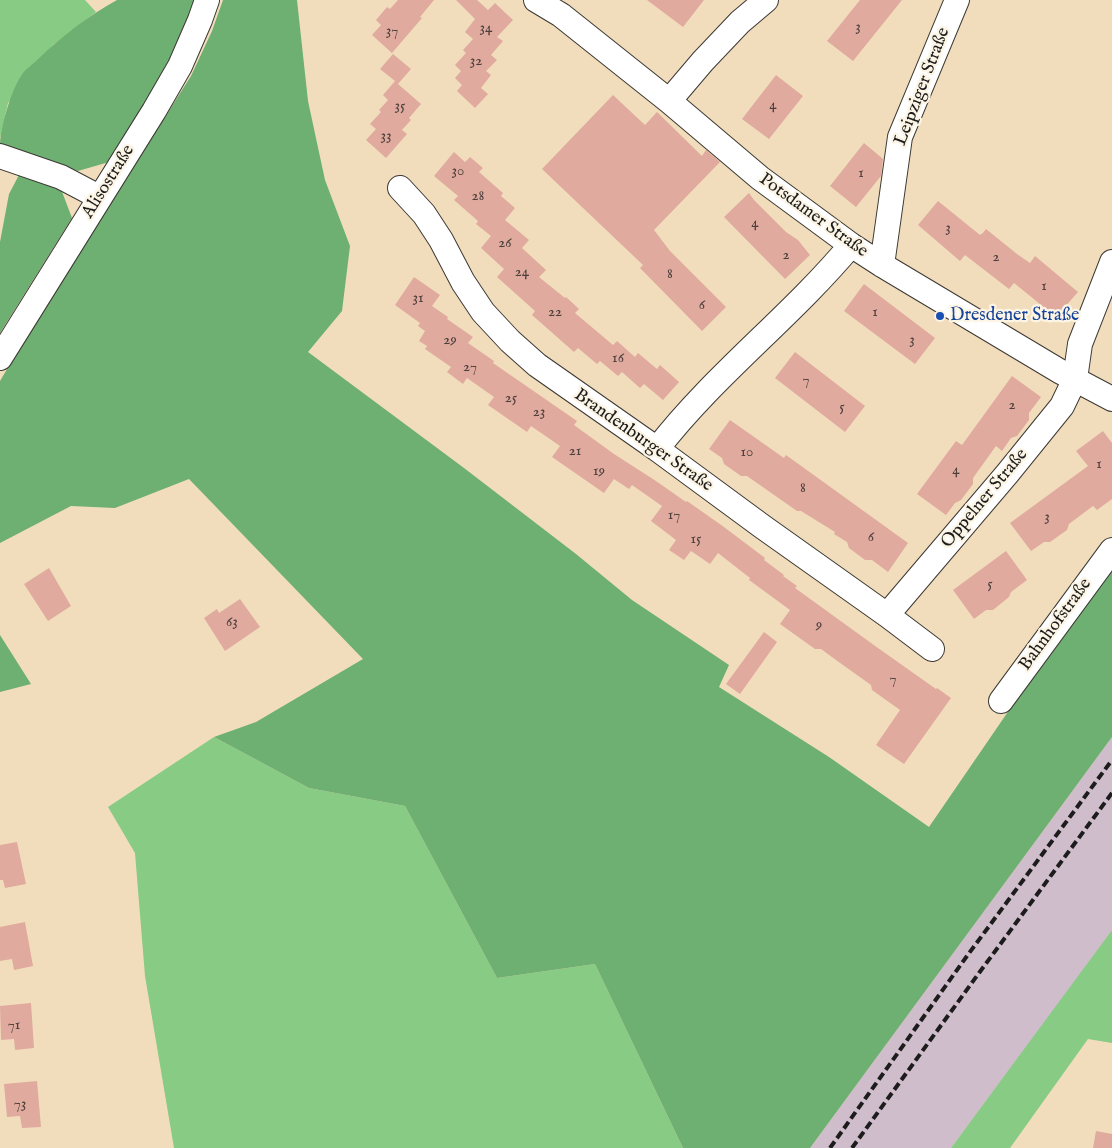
<!DOCTYPE html>
<html>
<head>
<meta charset="utf-8">
<style>
	body { margin:0 }
	canvas { display:block; background:#f1ddbc }
</style>
</head>
<body>
<canvas width="1112" height="1148"></canvas>
<script>
const ctx = document.querySelector('canvas').getContext('2d');
ctx.lineJoin = 'round';
function fill(path, color) { ctx.fillStyle = color; ctx.fill(path, 'evenodd'); }
function strokePath(path, color, width, dash) { ctx.strokeStyle = color; ctx.lineWidth = width; ctx.lineCap = dash ? 'butt' : 'round'; ctx.setLineDash(dash || []); ctx.stroke(path); }
function drawText(font, color, halo, rows, align = 'center') {
  ctx.font = font + ' "IM FELL English",serif'; ctx.lineWidth = 4.5; ctx.setLineDash([]); ctx.textBaseline = 'middle'; ctx.strokeStyle = halo; ctx.fillStyle = color; for (const [text, x, y, turn = 0] of rows) {
    ctx.save(); ctx.translate(x, y); ctx.rotate((+turn || 0) * Math.PI / 180); ctx.textAlign = isNaN(turn) ? turn : align; if (halo) ctx.strokeText(text, 0, 0); ctx.fillText(text, 0, 0); ctx.restore();
  }
}
fill(new Path2D(`
	M 1112,737 L 1112,930 L 1056,1007 L 951,1148 L 810,1148 Z`), '#d0bdcc');
fill(new Path2D(`
	M 0,0 L 85,0 L 96,12 L 53,45 L 8,103 L 0,138 Z
	M 214,737 L 309,788 L 405,806 L 497,978 L 595,964 L 683,1148 L 174,1148 L 145,976 L 135,853 L 108,807 Z
	M 1112,930 L 1112,1043 L 1088,1039 L 1010,1148 L 951,1148 Z`), '#88cb84');
fill(new Path2D(`
	M 117,0 L 199,0 L 171,64 L 109,162 L 78,171 L 29,153 L 0,146 C 0,128 11,91 21,76 C 24,70 32,65 37,60 C 62,36 88,16 117,0 Z
	M 223,0 L 297,0 L 308,101 L 325,180 L 350,246 L 342,311 L 308,352 L 464,468 L 576,554 L 632,600 L 729,665 L 719,687 L 829,757 L 929,827 L 1112,560 L 1112,737 L 810,1148 L 683,1148 L 595,964 L 497,978 L 405,806 L 309,788 L 214,737 L 256,722 L 363,659 L 189,479 L 115,508 L 71,506 L 0,543 L 0,381 L 45,305 L 191,76 L 212,31 Z
	M 20,173 L 61,189 L 72,218 L 0,333 L 0,242 L 9,194 Z
	M 0,635 L 31,684 L 0,692 Z`), '#6eaf72');
fill(new Path2D(`
	M 398,0 L 434,0 L 420,17 L 422,18 L 392,53 L 372,35 L 381,25 L 376,20 L 387,7 L 390,9 Z
	M 456,0 L 477,0 L 488,10 L 495,3 L 513,20 L 497,37 L 503,41 L 491,55 L 497,60 L 486,71 L 491,75 L 481,88 L 488,94 L 475,108 L 457,91 L 462,85 L 455,78 L 461,71 L 455,65 L 466,53 L 463,50 L 473,39 L 465,32 L 475,19 Z
	M 647,0 L 704,0 L 683,27 Z
	M 860,0 L 902,0 L 853,61 L 827,41 Z
	M 393,54 L 411,69 L 398,84 L 421,104 L 409,118 L 411,120 L 402,130 L 407,134 L 386,158 L 366,140 L 376,129 L 370,124 L 381,112 L 379,110 L 388,100 L 383,95 L 395,81 L 380,69 Z
	M 776,75 L 803,96 L 769,139 L 742,119 Z
	M 613,95 L 645,125 L 657,112 L 702,156 L 706,150 L 720,162 L 654,230 L 670,251 L 726,307 L 702,331 L 640,268 L 643,265 L 542,169 Z
	M 864,143 L 883,159 L 881,176 L 856,207 L 830,186 Z
	M 454,152 L 465,162 L 470,157 L 483,168 L 479,172 L 503,193 L 501,196 L 515,208 L 505,220 L 529,240 L 522,248 L 546,270 L 539,277 L 565,298 L 566,297 L 579,309 L 575,313 L 613,345 L 617,341 L 635,357 L 638,353 L 657,369 L 660,365 L 679,382 L 663,400 L 644,384 L 640,388 L 622,372 L 618,376 L 600,361 L 597,364 L 578,348 L 574,352 L 532,315 L 535,311 L 497,277 L 504,269 L 481,248 L 491,236 L 476,224 L 478,221 L 454,200 L 458,196 L 434,176 Z
	M 749,193 L 754,200 L 786,232 L 798,240 L 810,255 L 785,279 L 724,217 Z
	M 938,201 L 980,235 L 981,234 L 982,234 L 986,229 L 1017,254 L 1030,263 L 1035,256 L 1078,292 L 1056,317 L 1014,283 L 1009,289 L 965,255 L 960,261 L 918,225 Z
	M 414,277 L 440,295 L 432,306 L 448,317 L 447,319 L 473,337 L 468,343 L 494,361 L 493,363 L 577,421 L 574,425 L 614,454 L 656,481 L 686,502 L 687,501 L 724,527 L 765,558 L 764,560 L 784,575 L 783,576 L 797,586 L 795,588 L 878,648 L 936,689 L 937,688 L 951,698 L 904,764 L 876,745 L 900,710 L 872,690 L 871,685 L 836,660 L 821,649 L 815,649 L 780,624 L 790,610 L 749,580 L 750,578 L 718,553 L 710,564 L 691,551 L 684,560 L 669,550 L 676,540 L 651,521 L 662,506 L 632,485 L 629,489 L 614,479 L 604,493 L 552,457 L 560,446 L 531,426 L 527,432 L 488,405 L 494,397 L 467,378 L 463,384 L 447,372 L 451,367 L 425,349 L 427,346 L 419,341 L 425,331 L 418,326 L 420,323 L 395,305 Z
	M 864,284 L 935,338 L 915,364 L 844,311 Z
	M 795,352 L 865,406 L 845,432 L 775,378 Z
	M 1012,376 L 1041,397 L 1029,413 L 1029,420 L 1017,436 L 1011,438 L 1002,451 L 996,446 L 973,478 L 973,484 L 961,500 L 955,503 L 946,515 L 917,494 L 956,441 L 962,445 Z
	M 730,420 L 784,458 L 786,455 L 908,543 L 888,572 L 872,560 L 865,560 L 849,548 L 847,542 L 834,534 L 835,532 L 801,511 L 797,511 L 747,476 L 741,476 L 724,464 L 722,458 L 709,449 Z
	M 1103,431 L 1112,443 L 1112,499 L 1097,510 L 1093,506 L 1069,524 L 1067,530 L 1050,542 L 1044,542 L 1031,551 L 1010,523 L 1088,466 L 1076,451 Z
	M 1006,551 L 1027,580 L 1011,592 L 1009,597 L 993,610 L 986,610 L 974,619 L 953,590 Z
	M 49,568 L 71,606 L 48,621 L 24,584 Z
	M 240,599 L 260,627 L 225,651 L 204,618 L 217,609 L 219,613 Z
	M 764,632 L 777,642 L 740,694 L 726,684 Z
	M 17,842 L 26,884 L 5,888 L 3,880 L 0,880 L 0,845 Z
	M 25,922 L 33,966 L 14,970 L 12,959 L 0,961 L 0,927 Z
	M 31,1003 L 34,1048 L 15,1050 L 14,1039 L 1,1040 L 0,1006 Z
	M 37,1081 L 41,1127 L 22,1128 L 20,1116 L 7,1117 L 4,1084 Z
	M 1096,1131 L 1112,1134 L 1112,1148 L 1093,1148 Z`), '#e0aa9e');
const street = new Path2D(`
	M 536,0 L 561,15 L 669,101 L 760,178 L 851,245 L 882,265 L 1061,372 L 1112,399
	M 669,101 L 703,61 L 740,22 L 766,0
	M 0,156 L 61,177 L 99,197
	M 400,188 L 424,214 L 441,240 L 463,282 L 483,312 L 510,341 L 537,365 L 657,449 L 763,527 L 887,615 L 932,649
	M 882,265 L 900,137 L 957,0
	M 0,358 L 154,111 L 180,66 L 200,20 L 207,0
	M 657,449 C 714,375 791,317 851,245
	M 887,615 L 1007,474 L 1062,406 L 1075,379 L 1080,344 L 1112,262
	M 1001,701 L 1112,550`);
strokePath(street, '#3c3934', 26);
strokePath(street, '#fff', 24);
strokePath(new Path2D(`
	M 830,1148 L 967,956 L 1112,760
	M 852,1148 L 979,973 L 1112,793`), '#1c1c1c', 4, [8, 4]);
for (const [x, y, r, color] of [
	[940,316,5,"#1a4fb4"]
]) { const dot = new Path2D(); dot.arc(x, y, r, 0, 2 * Math.PI); ctx.fillStyle = color; ctx.fill(dot); strokePath(dot, '#fcf5e5', 2); }
drawText('15px', '#4d403c', null, [
	["3",858,28],
	["34",486,29],
	["37",392,32],
	["32",476,62],
	["4",773,106],
	["35",400,107],
	["33",386,137],
	["30",458,172],
	["1",861,174],
	["28",478,197],
	["4",755,224],
	["3",948,229],
	["26",505,244],
	["2",786,256],
	["2",996,258],
	["24",522,273],
	["8",670,275],
	["1",1044,287],
	["31",418,299],
	["6",702,306],
	["22",555,313],
	["1",875,313],
	["29",450,341],
	["3",912,341],
	["16",618,359],
	["27",470,368],
	["7",806,381],
	["25",511,399],
	["2",1012,406],
	["5",842,408],
	["23",539,413],
	["21",575,452],
	["10",747,453],
	["1",1099,465],
	["4",956,471],
	["19",599,472],
	["8",803,489],
	["17",674,516],
	["3",1047,518],
	["6",871,538],
	["15",696,540],
	["5",990,585],
	["63",232,623],
	["9",819,626],
	["7",893,680],
	["71",14,1026],
	["73",20,1105]
]);
drawText('18px', '#1c1c1c', '#fcf5e5', [
	["Leipziger Straße",923,87,-69],
	["Alisostraße",109,182,-58],
	["Potsdamer Straße",813,216,36],
	["Brandenburger Straße",643,441,35],
	["Oppelner Straße",985,499,-50],
	["Bahnhofstraße",1056,625,-54]
]);
drawText('18px', '#164399', '#fcf5e5', [
	["Dresdener Straße",950,316]
], 'left');
</script>
</body>
</html>
